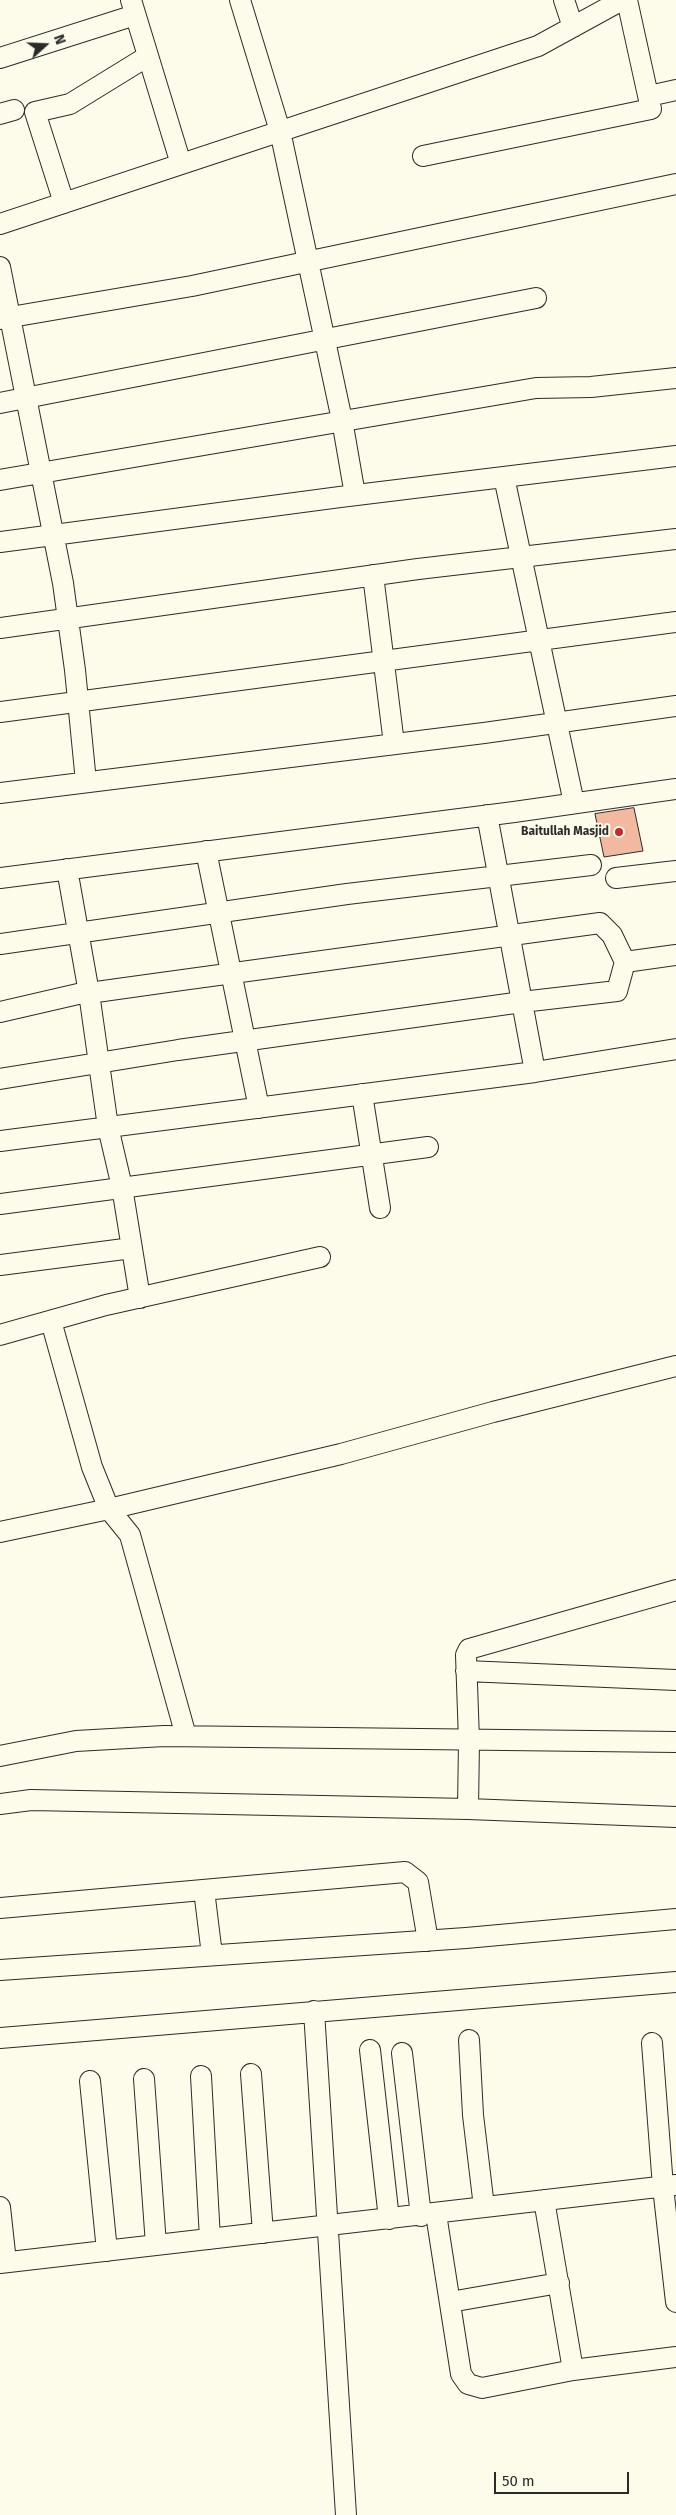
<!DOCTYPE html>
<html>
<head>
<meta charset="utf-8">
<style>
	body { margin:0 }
	#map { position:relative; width:676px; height:2515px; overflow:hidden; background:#fdfbea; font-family:"Fira Sans",sans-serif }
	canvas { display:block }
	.north { position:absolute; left:20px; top:20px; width:50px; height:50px; -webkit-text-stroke:4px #fdfbea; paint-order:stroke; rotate:70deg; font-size:14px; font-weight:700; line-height:20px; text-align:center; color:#2b2b2b }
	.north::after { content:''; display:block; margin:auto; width:18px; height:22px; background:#2b2b2b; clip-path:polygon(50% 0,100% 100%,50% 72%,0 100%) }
	.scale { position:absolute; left:494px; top:2472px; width:135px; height:22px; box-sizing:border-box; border:2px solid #2b2b2b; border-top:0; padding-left:6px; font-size:15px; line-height:18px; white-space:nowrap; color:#2b2b2b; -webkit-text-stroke:4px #fdfbea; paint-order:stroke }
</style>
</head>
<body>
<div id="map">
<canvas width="676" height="2515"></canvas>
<div class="north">N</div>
<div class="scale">50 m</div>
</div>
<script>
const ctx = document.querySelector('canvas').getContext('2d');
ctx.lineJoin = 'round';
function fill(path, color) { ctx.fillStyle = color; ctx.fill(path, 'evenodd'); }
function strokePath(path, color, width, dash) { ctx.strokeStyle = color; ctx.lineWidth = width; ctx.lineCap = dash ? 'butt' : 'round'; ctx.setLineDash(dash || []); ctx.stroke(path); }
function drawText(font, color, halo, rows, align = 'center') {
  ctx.font = font + ' "Fira Sans",sans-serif'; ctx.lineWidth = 4; ctx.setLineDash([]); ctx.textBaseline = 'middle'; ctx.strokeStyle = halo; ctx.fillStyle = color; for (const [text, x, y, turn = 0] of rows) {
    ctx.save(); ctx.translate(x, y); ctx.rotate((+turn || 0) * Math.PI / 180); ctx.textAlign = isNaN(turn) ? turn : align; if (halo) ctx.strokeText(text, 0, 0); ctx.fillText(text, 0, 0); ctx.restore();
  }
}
const building = new Path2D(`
	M 634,808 L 643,851 L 604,857 L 595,814 Z`);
fill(building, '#f2b8a0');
strokePath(building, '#2b2b2b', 1);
const minor = new Path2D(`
	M 131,0 L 181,164
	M 240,0 L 280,131 L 342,420 L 355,495
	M 564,0 L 573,27
	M 0,58 L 135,15
	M 649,96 L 676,90
	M 0,114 L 14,110
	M 423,156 L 651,109 L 627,0
	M 64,203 L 35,112 L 70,104 L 148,56
	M 0,224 L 538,46 L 622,0
	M 0,267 L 63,583 L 75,670 L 86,782
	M 0,319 L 192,286 L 676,184
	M 0,403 L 536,298
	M 504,477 L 574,803
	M 0,480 L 536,388 L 591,387 L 676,378
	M 0,542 L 340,497 L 676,456
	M 373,575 L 394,744
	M 0,628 L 418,569 L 676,539
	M 0,712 L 676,622
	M 0,793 L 484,733 L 676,706
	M 206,851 L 259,1108
	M 67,869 L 89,993 L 108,1127 L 122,1187 L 140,1298
	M 0,878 L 514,812 L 676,789
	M 616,878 L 676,871
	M 0,944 L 347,894 L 591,865
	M 625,962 L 676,955
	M 0,1012 L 78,994 L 89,993 C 259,969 429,947 600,923 L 612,935 L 625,962 L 617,991 L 522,1002 C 510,940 499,877 487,815
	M 535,1072 L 676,1049
	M 0,1079 L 178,1050 L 522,1002 L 535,1072 L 0,1141
	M 362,1094 L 380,1208
	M 0,1204 L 428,1147
	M 0,1265 L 132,1248
	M 51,1321 L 92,1467 L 109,1509 L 130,1535 L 186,1736
	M 0,1335 L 106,1305 L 320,1257
	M 0,1532 L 109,1509 L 341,1454 L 493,1412 L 676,1366
	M 466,1671 L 676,1680
	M 0,1756 L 76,1741 L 164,1736 L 676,1742
	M 0,1804 L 31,1800 L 468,1809 L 676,1817
	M 468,1809 L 469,1741 L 466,1655 L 469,1649 L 676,1590
	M 204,1890 L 212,1955
	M 0,1908 L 405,1872 L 418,1882 L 428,1941
	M 0,1970 L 466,1938 L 676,1919
	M 314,2011 L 346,2515
	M 0,2038 L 676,1982
	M 469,2040 L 473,2115 L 484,2207
	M 652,2043 L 663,2187 L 676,2302
	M 370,2050 L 389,2219
	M 402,2053 L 421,2216
	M 251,2074 L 263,2233
	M 201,2076 L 210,2239
	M 144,2079 L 156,2245
	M 90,2081 L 107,2251
	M 544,2200 L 573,2370
	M 0,2207 L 6,2262
	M 436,2214 L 461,2374 L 468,2384 L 482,2388 L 573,2370 L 676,2357
	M 0,2263 L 676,2185
	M 450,2302 L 559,2283`);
strokePath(minor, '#2b2b2b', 22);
strokePath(minor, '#fdfbea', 20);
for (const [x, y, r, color] of [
	[619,832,5,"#c62828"]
]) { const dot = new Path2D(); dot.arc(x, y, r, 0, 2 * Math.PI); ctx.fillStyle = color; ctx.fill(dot); strokePath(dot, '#fdfbea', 2); }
drawText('bold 12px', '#2b2b2b', '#fdfbea', [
	["Baitullah Masjid",609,832]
], 'right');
</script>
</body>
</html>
